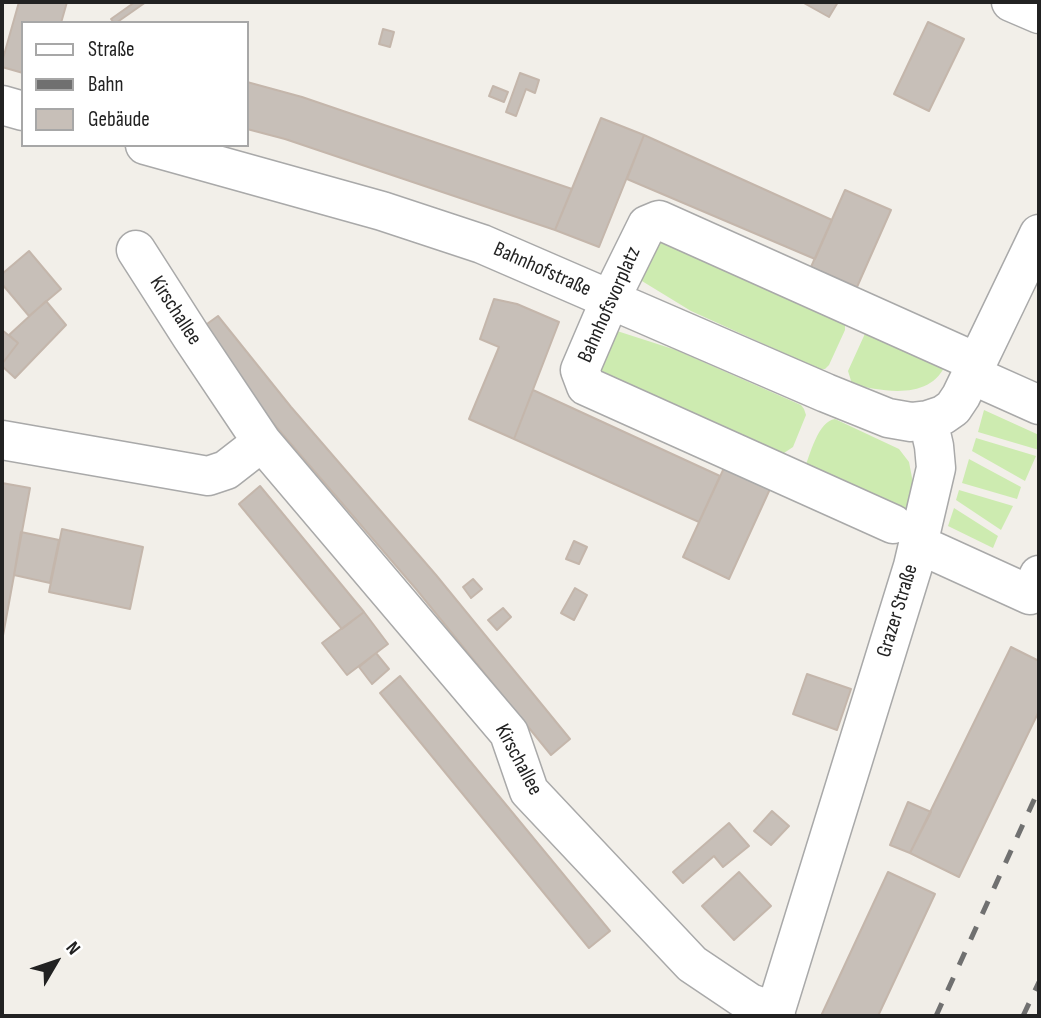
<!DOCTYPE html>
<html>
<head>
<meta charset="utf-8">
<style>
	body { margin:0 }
	#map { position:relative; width:1041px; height:1018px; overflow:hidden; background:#f2efe9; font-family:"Sofia Sans Condensed",sans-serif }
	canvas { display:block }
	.frame { position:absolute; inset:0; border:4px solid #222; pointer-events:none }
	.legend { position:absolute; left:21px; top:21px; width:228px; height:126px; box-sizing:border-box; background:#fff; border:2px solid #a7a7a7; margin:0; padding:9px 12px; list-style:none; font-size:21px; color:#222 }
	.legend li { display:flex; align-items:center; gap:14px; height:35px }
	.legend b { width:35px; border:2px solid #a7a7a7 }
	.north { position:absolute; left:21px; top:927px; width:70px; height:70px; -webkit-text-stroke:5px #fff; paint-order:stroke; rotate:51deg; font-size:19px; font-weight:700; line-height:28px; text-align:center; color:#222 }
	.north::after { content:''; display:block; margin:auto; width:24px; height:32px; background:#222; clip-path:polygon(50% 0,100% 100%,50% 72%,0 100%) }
</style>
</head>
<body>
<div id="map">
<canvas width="1041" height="1018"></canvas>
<div class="frame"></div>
<ul class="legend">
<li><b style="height:9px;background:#fff"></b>Straße</li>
<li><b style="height:9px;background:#707070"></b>Bahn</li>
<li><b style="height:19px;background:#c7bfb8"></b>Gebäude</li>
</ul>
<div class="north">N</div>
</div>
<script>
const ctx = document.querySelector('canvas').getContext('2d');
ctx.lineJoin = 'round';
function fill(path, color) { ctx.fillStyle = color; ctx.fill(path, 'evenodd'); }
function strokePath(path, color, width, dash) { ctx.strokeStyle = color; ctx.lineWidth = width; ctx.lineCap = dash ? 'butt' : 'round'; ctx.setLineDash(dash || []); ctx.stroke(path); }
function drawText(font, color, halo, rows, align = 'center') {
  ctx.font = font + ' "Sofia Sans Condensed",sans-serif'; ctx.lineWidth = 6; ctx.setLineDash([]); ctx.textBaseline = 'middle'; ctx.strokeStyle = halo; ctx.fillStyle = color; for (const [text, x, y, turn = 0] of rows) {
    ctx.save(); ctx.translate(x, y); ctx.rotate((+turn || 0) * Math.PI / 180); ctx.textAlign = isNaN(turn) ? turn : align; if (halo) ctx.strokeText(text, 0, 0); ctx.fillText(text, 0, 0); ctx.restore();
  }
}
fill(new Path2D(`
	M 664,242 L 845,322 L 845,330 L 829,365 L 825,369 L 819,369 L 691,311 L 637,278 L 656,244 Z
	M 868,327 L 947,361 C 933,401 884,392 852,384 L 848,371 Z
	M 614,330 L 676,350 L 801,405 L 804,409 L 806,415 L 793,447 L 781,455 L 600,374 L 598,363 Z
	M 984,410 L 1039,435 L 1039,450 L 978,432 Z
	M 835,419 L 899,449 L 909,462 L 913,483 L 905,516 L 804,470 C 810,455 818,421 835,419 Z
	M 976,438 L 1036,456 L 1025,481 L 972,451 Z
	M 969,459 L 1021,487 L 1017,499 L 962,483 Z
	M 959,490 L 1013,506 L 1001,530 L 956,500 Z
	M 954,508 L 998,536 L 993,548 L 948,526 Z`), '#cdebb0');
const building = new Path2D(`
	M 19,2 L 67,2 L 61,23 L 23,23 L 23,73 L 2,67 L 2,62 Z
	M 135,2 L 146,2 L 116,23 L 114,23 L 111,19 Z
	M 802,2 L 838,2 L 829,17 Z
	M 928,22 L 964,39 L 929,111 L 894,94 Z
	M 383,29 L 394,32 L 390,47 L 379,44 Z
	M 520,73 L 539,80 L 535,93 L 526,89 L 516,116 L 506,112 Z
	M 247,82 L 302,97 L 572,189 L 555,230 L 285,139 L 247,129 Z
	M 493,86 L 508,92 L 504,102 L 489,96 Z
	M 601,118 L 644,135 L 599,247 L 555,230 Z
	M 644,135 L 832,220 L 815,259 L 627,179 Z
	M 845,190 L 891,210 L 857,287 L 811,267 Z
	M 29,251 L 61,289 L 29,316 L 2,284 L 2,274 Z
	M 494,299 L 517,304 L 559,322 L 514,439 L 469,419 L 499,347 L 480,339 Z
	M 46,301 L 66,325 L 15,378 L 2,366 L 2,364 L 18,343 L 9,335 Z
	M 218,316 L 291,407 L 436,575 L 570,739 L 551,755 L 416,589 L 272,422 L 200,329 Z
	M 2,330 L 18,343 L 2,364 Z
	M 533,390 L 720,476 L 699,522 L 514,439 Z
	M 724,468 L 770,489 L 729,579 L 683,557 Z
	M 2,483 L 30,488 L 2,641 Z
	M 260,486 L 364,612 L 342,629 L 239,504 Z
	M 62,529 L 143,547 L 130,609 L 49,592 Z
	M 21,532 L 59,540 L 50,583 L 14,575 Z
	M 574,541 L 587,547 L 579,564 L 566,559 Z
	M 473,579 L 482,589 L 471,598 L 463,587 Z
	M 575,588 L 587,595 L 574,620 L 561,613 Z
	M 503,608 L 511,617 L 497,630 L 488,620 Z
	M 364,612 L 388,644 L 347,675 L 322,643 Z
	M 1011,647 L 1039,661 L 1039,711 L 959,877 L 910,853 Z
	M 376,653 L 389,669 L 372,684 L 359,667 Z
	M 807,674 L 851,689 L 837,730 L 793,714 Z
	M 400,676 L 610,931 L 589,948 L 380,693 Z
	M 908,802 L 931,812 L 910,853 L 890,845 Z
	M 772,811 L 789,826 L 771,845 L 754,831 Z
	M 729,823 L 749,846 L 723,867 L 714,856 L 683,883 L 673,872 Z
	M 739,872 L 771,906 L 734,940 L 702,906 Z
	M 888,872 L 935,894 L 878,1016 L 821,1016 Z`);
fill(building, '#c7bfb8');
strokePath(building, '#c4b6ab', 2);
const minor = new Path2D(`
	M 1011,2 L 1039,14
	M 2,105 L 23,111
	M 145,145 L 382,211 L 482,244 L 826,393 L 888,418 L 911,422 L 928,420 L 943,415 L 953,408 L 961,396 L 1039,234
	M 136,250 L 191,336 L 262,442 L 509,733 L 529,791 L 692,964 L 750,1003 L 776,1012
	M 972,375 L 1039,405
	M 2,440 L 208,476 L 226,470 L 262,442
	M 893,524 L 586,386 L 580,370 L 610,300 L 647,225 L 659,220 L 978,363
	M 918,544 L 1030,595 L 1039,575
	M 774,1016 L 913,566 L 936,468 L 934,446 L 928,420`);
strokePath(minor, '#a9a9a9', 41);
strokePath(minor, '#fff', 38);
strokePath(new Path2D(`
	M 936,1016 L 1039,789
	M 1023,1016 L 1039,982`), '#707070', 5, [14, 14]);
drawText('21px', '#222', '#fff', [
	["Bahnhofstraße",542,270,24],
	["Bahnhofsvorplatz",610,305,-66],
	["Kirschallee",175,311,57],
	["Grazer Straße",898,611,-73],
	["Kirschallee",518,760,62]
]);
</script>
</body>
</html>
